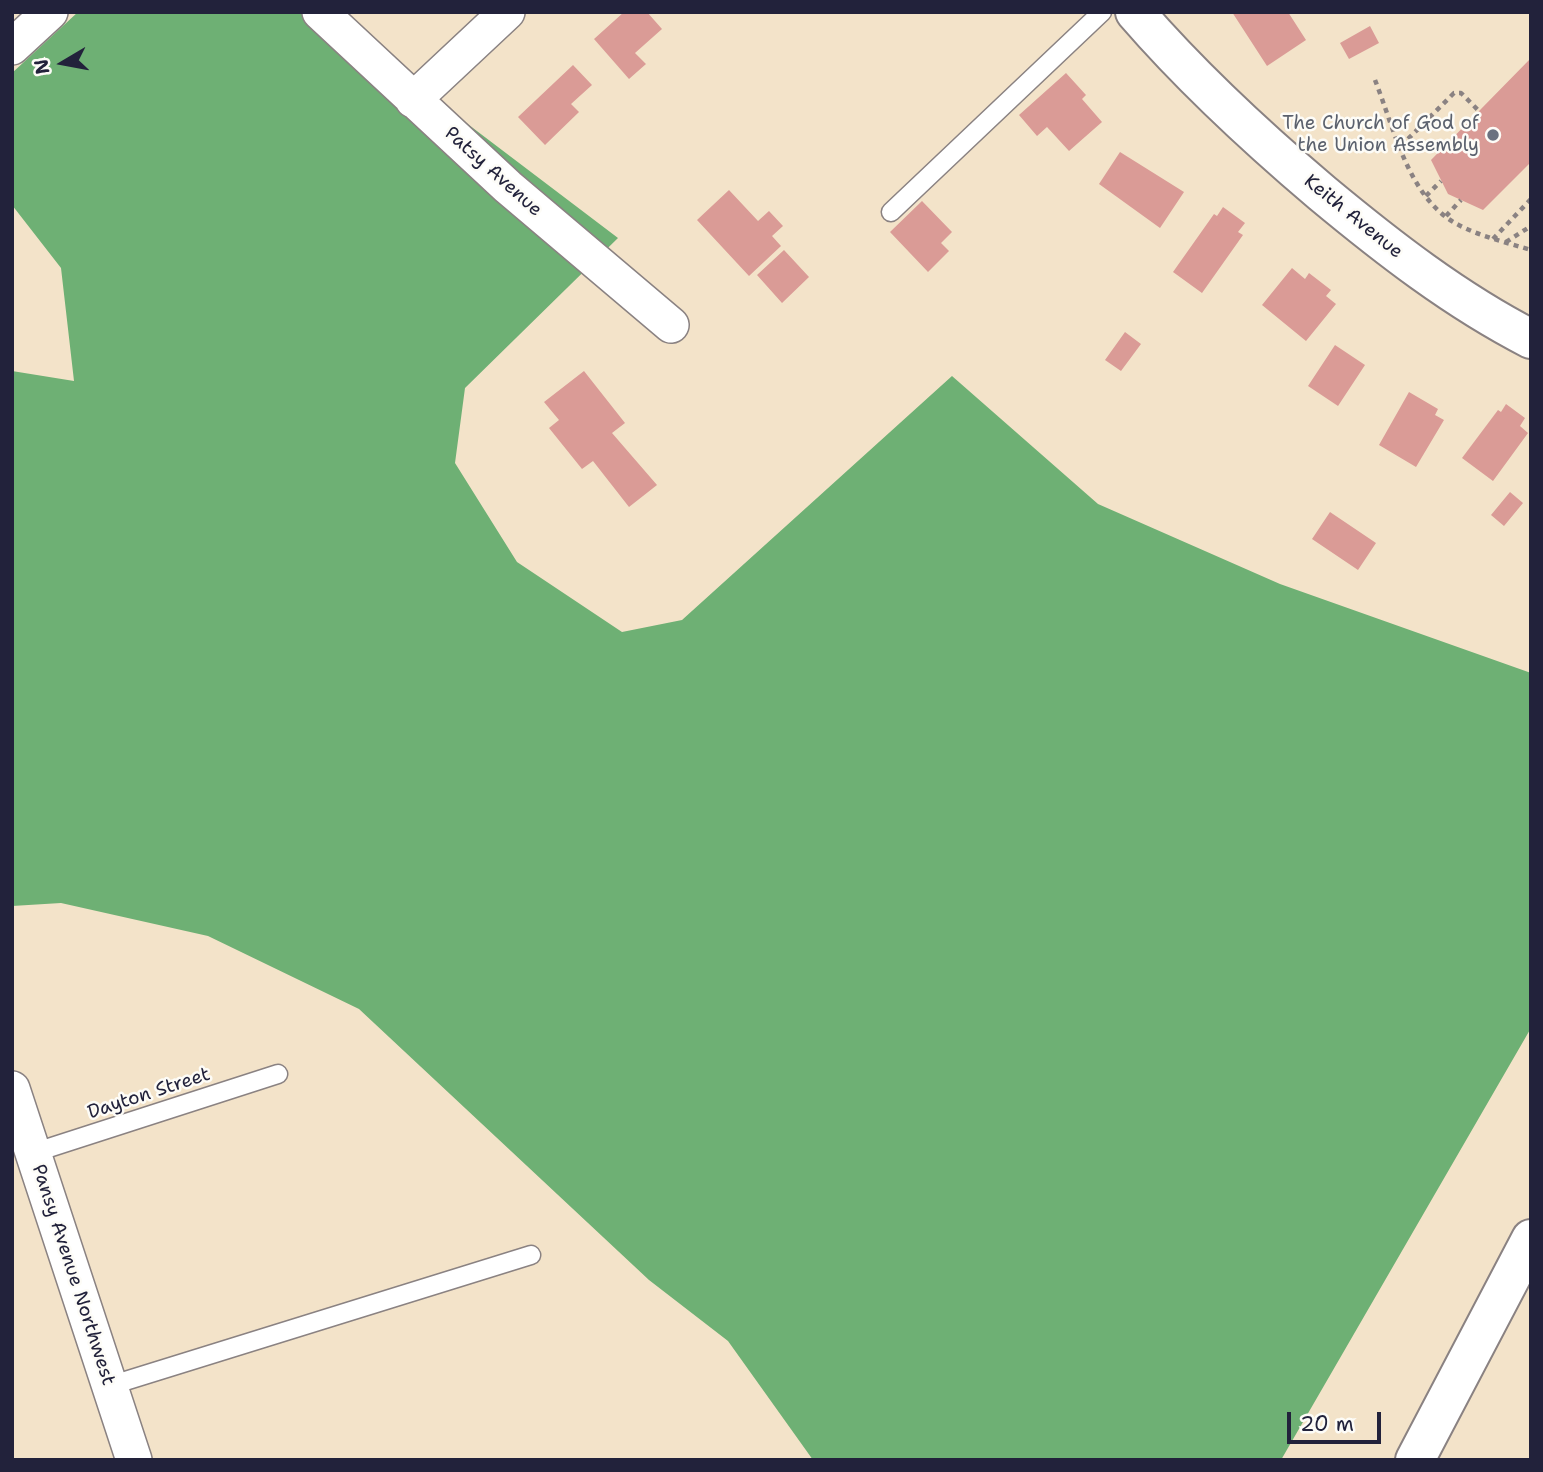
<!DOCTYPE html>
<html>
<head>
<meta charset="utf-8">
<style>
	body { margin:0 }
	#map { position:relative; width:1543px; height:1472px; overflow:hidden; background:#f3e3c9; font-family:"Shantell Sans",sans-serif }
	canvas { display:block }
	.frame { position:absolute; inset:0; border:14px solid #22223b; pointer-events:none }
	.north { position:absolute; left:28px; top:28px; width:70px; height:70px; -webkit-text-stroke:5px #fdfcf7; paint-order:stroke; rotate:260deg; font-size:19px; font-weight:700; line-height:28px; text-align:center; color:#22223b }
	.north::after { content:''; display:block; margin:auto; width:24px; height:32px; background:#22223b; clip-path:polygon(50% 0,100% 100%,50% 72%,0 100%) }
	.scale { position:absolute; left:1287px; top:1412px; width:94px; height:32px; box-sizing:border-box; border:4px solid #22223b; border-top:0; padding-left:9px; font-size:21px; line-height:24px; white-space:nowrap; color:#22223b; -webkit-text-stroke:5px #fdfcf7; paint-order:stroke }
</style>
</head>
<body>
<div id="map">
<canvas width="1543" height="1472"></canvas>
<div class="frame"></div>
<div class="north">N</div>
<div class="scale">20 m</div>
</div>
<script>
const ctx = document.querySelector('canvas').getContext('2d');
ctx.lineJoin = 'round';
function fill(path, color) { ctx.fillStyle = color; ctx.fill(path, 'evenodd'); }
function strokePath(path, color, width, dash) { ctx.strokeStyle = color; ctx.lineWidth = width; ctx.lineCap = dash ? 'butt' : 'round'; ctx.setLineDash(dash || []); ctx.stroke(path); }
function drawText(font, color, halo, rows, align = 'center') {
  ctx.font = font + ' "Shantell Sans",sans-serif'; ctx.lineWidth = 5; ctx.setLineDash([]); ctx.textBaseline = 'middle'; ctx.strokeStyle = halo; ctx.fillStyle = color; for (const [text, x, y, turn = 0] of rows) {
    ctx.save(); ctx.translate(x, y); ctx.rotate((+turn || 0) * Math.PI / 180); ctx.textAlign = isNaN(turn) ? turn : align; if (halo) ctx.strokeText(text, 0, 0); ctx.fillText(text, 0, 0); ctx.restore();
  }
}
fill(new Path2D(`
	M 78,12 L 340,12 L 403,75 L 618,238 L 465,388 L 455,463 L 517,562 L 622,632 L 682,620 L 952,376 L 1098,504 L 1280,584 L 1531,673 L 1531,1028 L 1281,1460 L 813,1460 L 728,1341 L 649,1280 L 359,1009 L 208,936 L 61,903 L 12,906 L 12,371 L 74,381 L 61,268 L 12,205 L 12,73 Z`), '#6eb074');
fill(new Path2D(`
	M 624,12 L 647,12 L 662,29 L 635,53 L 646,64 L 629,79 L 594,39 Z
	M 1232,12 L 1288,12 L 1306,40 L 1267,66 Z
	M 1370,26 L 1379,43 L 1349,59 L 1340,43 Z
	M 1531,58 L 1531,162 L 1483,210 L 1448,194 L 1431,160 Z
	M 573,65 L 592,85 L 571,104 L 579,112 L 545,145 L 518,117 Z
	M 1066,73 L 1086,95 L 1082,99 L 1102,122 L 1069,151 L 1047,127 L 1037,136 L 1019,115 Z
	M 1120,152 L 1184,192 L 1160,228 L 1099,184 Z
	M 729,190 L 758,221 L 769,211 L 783,226 L 772,236 L 781,246 L 749,276 L 697,220 Z
	M 922,201 L 952,232 L 941,243 L 949,251 L 928,272 L 890,232 Z
	M 1223,207 L 1245,223 L 1238,232 L 1243,235 L 1202,293 L 1173,272 L 1214,214 L 1217,216 Z
	M 784,250 L 809,277 L 782,303 L 757,275 Z
	M 1292,268 L 1305,279 L 1309,273 L 1331,290 L 1326,296 L 1336,304 L 1306,341 L 1262,305 Z
	M 1125,332 L 1141,344 L 1121,371 L 1105,360 Z
	M 1335,345 L 1365,365 L 1338,406 L 1308,386 Z
	M 584,371 L 625,423 L 612,433 L 657,485 L 629,507 L 593,461 L 582,469 L 549,428 L 559,420 L 544,402 Z
	M 1409,392 L 1438,409 L 1435,415 L 1444,420 L 1416,467 L 1379,445 Z
	M 1506,404 L 1525,418 L 1520,426 L 1528,433 L 1493,481 L 1462,458 L 1498,410 L 1501,412 Z
	M 1510,492 L 1523,503 L 1504,526 L 1491,515 Z
	M 1330,512 L 1376,543 L 1358,570 L 1312,539 Z`), '#da9b96');
const service = new Path2D(`
	M 891,212 L 1102,12
	M 33,1153 L 278,1074
	M 109,1386 L 531,1255`);
const minor = new Path2D(`
	M 320,12 L 508,187 L 671,325
	M 12,47 L 50,12
	M 413,100 L 507,12
	M 12,1089 L 134,1460`);
const tertiary = new Path2D(`
	M 1135,12 C 1192,78 1256,137 1322,193 C 1387,247 1455,300 1531,339
	M 1415,1460 L 1531,1239`);
strokePath(service, '#8a8282', 21);
strokePath(minor, '#8a8282', 38);
strokePath(tertiary, '#8a8282', 42);
strokePath(new Path2D(`
	M 1375,80 C 1394,128 1408,196 1455,223 C 1478,236 1505,242 1531,250
	M 1401,146 L 1454,93 L 1461,93 L 1479,111
	M 1426,196 L 1441,181
	M 1446,216 L 1461,200
	M 1493,239 L 1531,199
	M 1506,242 L 1531,226`), '#8a8282', 4.5, [5, 5]);
strokePath(service, '#fff', 18);
strokePath(minor, '#fff', 35);
strokePath(tertiary, '#fff', 38);
for (const [x, y, r, color] of [
	[1493,135,7,"#6b7280"]
]) { const dot = new Path2D(); dot.arc(x, y, r, 0, 2 * Math.PI); ctx.fillStyle = color; ctx.fill(dot); strokePath(dot, '#fdfcf7', 2.5); }
drawText('19px', '#5b616d', '#fdfcf7', [
	["The Church of God of",1479,124],
	["the Union Assembly",1479,146]
], 'right');
drawText('19px', '#22223b', '#fdfcf7', [
	["Patsy Avenue",493,172,42],
	["Keith Avenue",1353,217,39],
	["Dayton Street",149,1094,-18],
	["Pansy Avenue Northwest",73,1275,72]
]);
</script>
</body>
</html>
